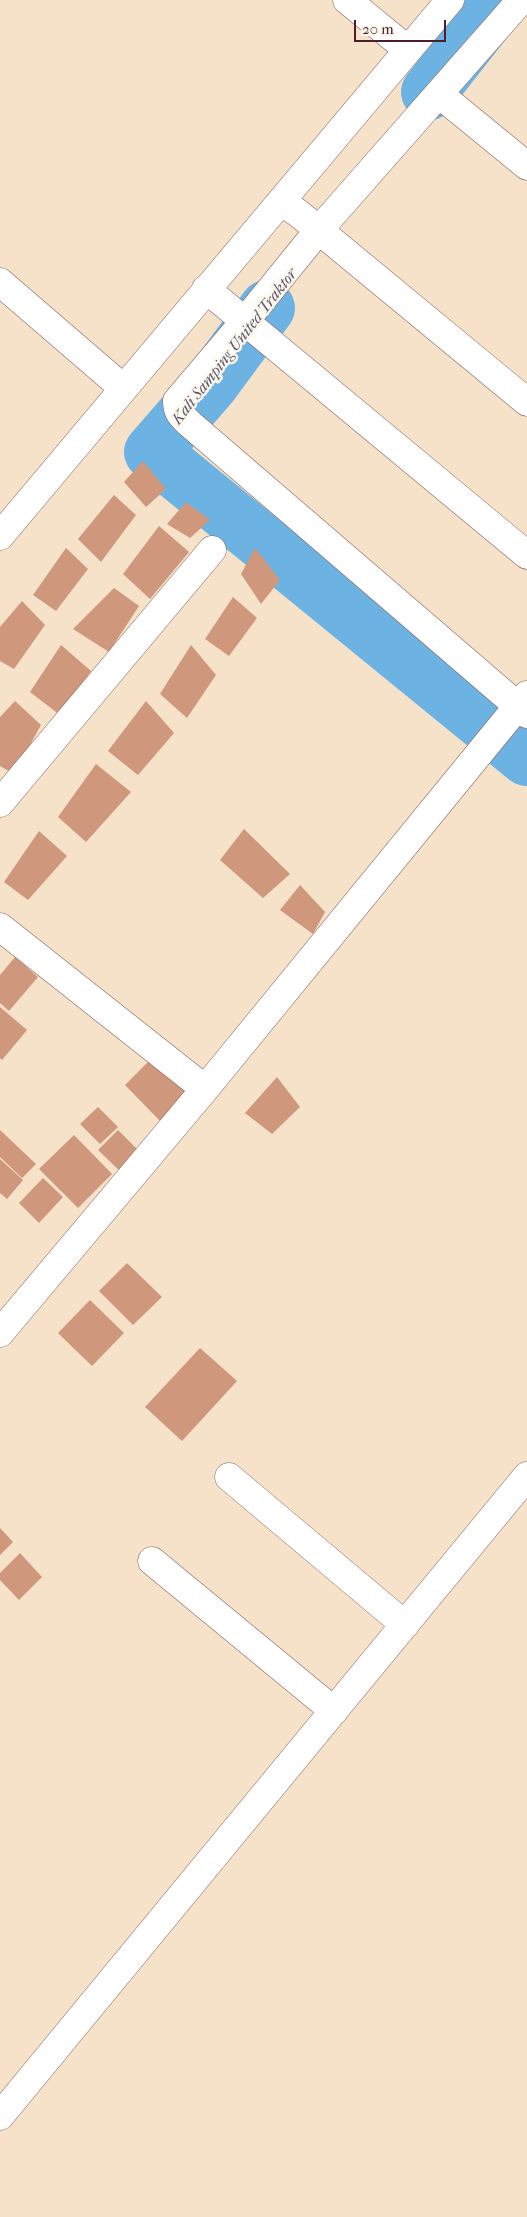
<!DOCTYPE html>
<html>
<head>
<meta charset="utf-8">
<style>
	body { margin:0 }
	#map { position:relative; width:527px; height:2217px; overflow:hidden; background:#f5e2c8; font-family:"IM FELL French Canon",serif }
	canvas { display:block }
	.scale { position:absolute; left:354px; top:20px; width:92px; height:22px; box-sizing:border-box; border:2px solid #4a1f2b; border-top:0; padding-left:6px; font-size:15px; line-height:18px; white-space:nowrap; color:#4a1f2b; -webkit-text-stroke:4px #fbf7ec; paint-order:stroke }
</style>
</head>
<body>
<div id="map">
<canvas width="527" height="2217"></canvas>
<div class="scale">20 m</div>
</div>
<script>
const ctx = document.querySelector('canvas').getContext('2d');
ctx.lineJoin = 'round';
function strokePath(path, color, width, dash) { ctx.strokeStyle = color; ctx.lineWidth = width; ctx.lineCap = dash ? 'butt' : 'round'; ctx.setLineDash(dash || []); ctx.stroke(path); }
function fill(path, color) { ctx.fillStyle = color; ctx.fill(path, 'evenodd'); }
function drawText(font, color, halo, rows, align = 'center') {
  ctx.font = font + ' "IM FELL French Canon",serif'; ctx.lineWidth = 5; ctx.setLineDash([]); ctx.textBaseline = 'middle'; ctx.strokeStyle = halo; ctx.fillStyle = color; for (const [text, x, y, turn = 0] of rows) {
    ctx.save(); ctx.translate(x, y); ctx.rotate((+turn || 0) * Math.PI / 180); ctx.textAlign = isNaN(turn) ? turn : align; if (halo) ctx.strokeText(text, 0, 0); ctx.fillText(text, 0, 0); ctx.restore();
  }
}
strokePath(new Path2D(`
	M 429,92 L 501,0
	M 267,308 L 211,384 L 152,452 L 527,758`), '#6cb2e3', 56);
fill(new Path2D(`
	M 143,461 L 166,489 L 146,507 L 124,482 Z
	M 114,495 L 136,515 L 101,562 L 78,539 Z
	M 186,502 L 210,520 L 190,538 L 167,524 Z
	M 159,526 L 189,552 L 150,599 L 123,574 Z
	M 66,548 L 88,569 L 56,611 L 33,595 Z
	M 255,548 L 280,580 L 261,604 L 241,574 Z
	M 114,588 L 139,606 L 109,652 L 73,629 Z
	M 233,597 L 257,618 L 229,656 L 205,639 Z
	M 22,601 L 45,625 L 14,669 L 0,661 L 0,627 Z
	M 61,645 L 91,671 L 60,715 L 30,692 Z
	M 191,645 L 216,675 L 187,718 L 160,694 Z
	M 15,701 L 41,725 L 14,774 L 0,766 L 0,717 Z
	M 146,701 L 174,733 L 138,775 L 108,751 Z
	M 96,764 L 131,792 L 86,842 L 58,817 Z
	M 244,829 L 290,874 L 263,898 L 220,860 Z
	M 39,831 L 67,856 L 28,900 L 4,882 Z
	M 300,885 L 325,912 L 313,934 L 280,910 Z
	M 15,957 L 38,977 L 9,1011 L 0,1003 L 0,975 Z
	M 0,1007 L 27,1030 L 2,1060 L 0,1058 Z
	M 155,1055 L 191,1092 L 161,1122 L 125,1085 Z
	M 277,1077 L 300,1107 L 272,1134 L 245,1113 Z
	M 98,1107 L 118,1127 L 100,1144 L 80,1124 Z
	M 0,1130 L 36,1164 L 22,1178 L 0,1157 Z
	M 118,1130 L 142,1154 L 123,1174 L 98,1150 Z
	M 74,1135 L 112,1174 L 78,1208 L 39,1169 Z
	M 0,1159 L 23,1180 L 7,1199 L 0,1193 Z
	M 43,1178 L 63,1197 L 39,1223 L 19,1203 Z
	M 127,1263 L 162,1297 L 133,1325 L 99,1291 Z
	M 90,1300 L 124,1333 L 92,1366 L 58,1333 Z
	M 200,1348 L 237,1381 L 182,1441 L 145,1407 Z
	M 0,1528 L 13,1542 L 0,1555 Z
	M 20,1553 L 42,1577 L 19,1600 L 0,1580 L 0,1573 Z`), '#cf977b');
const minor = new Path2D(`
	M 347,0 L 408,50
	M 521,0 L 318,231 L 244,322 L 177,401 C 177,413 182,416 190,424 L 527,714
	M 439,94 L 527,166
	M 281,202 L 298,213 L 527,402
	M 0,282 L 123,388
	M 206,289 L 527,555
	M 0,536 L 450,0
	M 0,803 L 212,550
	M 0,927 L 205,1089
	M 0,1333 L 205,1089 L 527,695
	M 229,1477 L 405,1625
	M 152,1561 L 334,1711
	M 0,2116 L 527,1476`);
strokePath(minor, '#866362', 29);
strokePath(minor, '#fff', 28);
drawText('italic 16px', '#56526b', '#fbf7ec', [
	["Kali Samping United Traktor",235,347,-52]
]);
</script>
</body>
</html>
